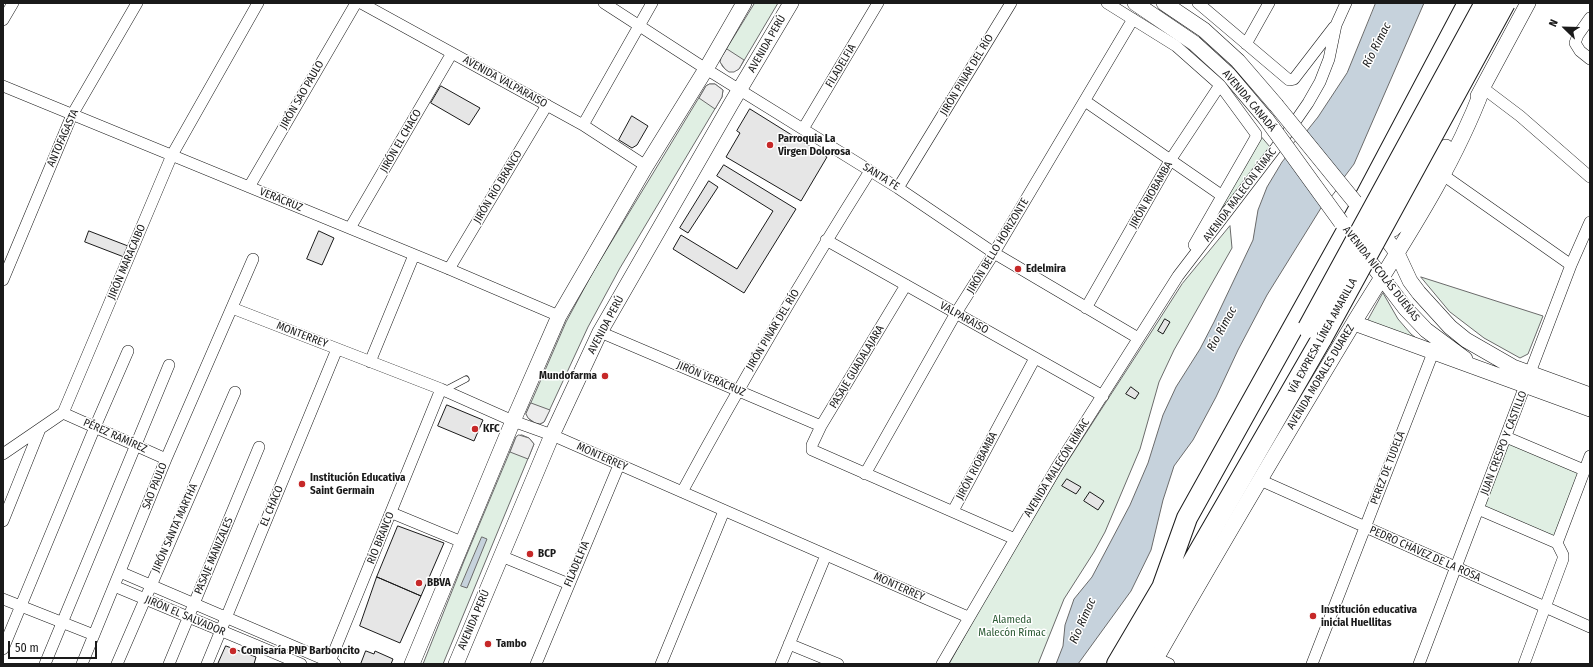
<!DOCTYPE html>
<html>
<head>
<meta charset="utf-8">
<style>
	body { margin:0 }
	#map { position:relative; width:1593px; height:667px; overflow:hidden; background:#fff; font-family:"Fira Sans Condensed",sans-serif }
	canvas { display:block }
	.frame { position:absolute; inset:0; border:4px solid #1a1a1a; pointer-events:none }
	.north { position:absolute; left:1545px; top:8px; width:40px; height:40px; -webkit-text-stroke:3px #fff; paint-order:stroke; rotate:293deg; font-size:11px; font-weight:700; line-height:16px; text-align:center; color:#1a1a1a }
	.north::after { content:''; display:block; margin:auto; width:14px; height:18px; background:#1a1a1a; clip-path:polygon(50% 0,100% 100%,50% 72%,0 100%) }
	.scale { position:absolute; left:8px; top:641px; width:89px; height:18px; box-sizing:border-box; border:2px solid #1a1a1a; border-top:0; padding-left:5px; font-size:12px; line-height:14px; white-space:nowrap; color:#1a1a1a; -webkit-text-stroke:3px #fff; paint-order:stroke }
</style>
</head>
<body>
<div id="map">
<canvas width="1593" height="667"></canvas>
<div class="frame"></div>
<div class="north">N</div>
<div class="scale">50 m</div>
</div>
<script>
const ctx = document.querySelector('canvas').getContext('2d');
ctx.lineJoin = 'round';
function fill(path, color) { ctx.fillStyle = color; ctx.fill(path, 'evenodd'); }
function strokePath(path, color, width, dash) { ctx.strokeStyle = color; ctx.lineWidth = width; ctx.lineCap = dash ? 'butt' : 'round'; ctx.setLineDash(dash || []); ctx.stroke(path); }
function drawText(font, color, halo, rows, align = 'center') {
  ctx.font = font + ' "Fira Sans Condensed",sans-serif'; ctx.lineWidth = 3; ctx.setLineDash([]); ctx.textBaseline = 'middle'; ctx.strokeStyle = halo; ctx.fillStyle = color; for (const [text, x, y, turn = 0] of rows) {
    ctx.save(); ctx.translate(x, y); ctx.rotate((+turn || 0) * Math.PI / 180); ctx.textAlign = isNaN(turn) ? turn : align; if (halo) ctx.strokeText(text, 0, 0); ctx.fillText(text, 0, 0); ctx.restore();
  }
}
const green = new Path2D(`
	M 755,3 L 778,3 L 739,69 C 730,74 719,69 721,58 Z
	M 710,84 L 715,84 L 723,90 L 722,97 L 620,268 L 588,327 L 544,422 L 540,424 L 530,420 L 526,414 L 566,322 L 593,272 L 706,86 Z
	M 1259,134 L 1270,147 L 1262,161 L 1212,221 Z
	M 1230,226 L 1232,248 L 1174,350 L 1159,382 L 1140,449 L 1105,532 L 1094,552 L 1064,599 L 1038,664 L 949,664 L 987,596 L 1060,473 L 1150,334 L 1182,284 Z
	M 1421,277 L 1543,316 L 1528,354 L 1520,358 L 1484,338 L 1450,312 Z
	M 1383,293 L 1398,319 L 1411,334 L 1434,352 L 1366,324 Z
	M 522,435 L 529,438 L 534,444 L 443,664 L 423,664 L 464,561 L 516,437 Z
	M 1508,441 L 1581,471 L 1553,540 L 1483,508 Z`);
fill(green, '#e0efe3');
strokePath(green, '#6a6a6a', 1);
const parking = new Path2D(`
	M 727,49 L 744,60 L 739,69 L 734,72 L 729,72 L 725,69 L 720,62 L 721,58 Z
	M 710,84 L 715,84 L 723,90 L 722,97 L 715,109 L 699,98 L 706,86 Z
	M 531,403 L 550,410 L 544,422 L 540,424 L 535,423 L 528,418 L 526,414 Z
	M 519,435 L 529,438 L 534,444 L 528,459 L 510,452 L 516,437 Z`);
fill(parking, '#ededed');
strokePath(parking, '#6a6a6a', 1);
const water = new Path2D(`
	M 1376,3 L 1424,3 L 1354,164 L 1321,208 L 1267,295 L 1238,350 L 1216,397 L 1193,440 L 1174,466 L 1163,500 L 1151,550 L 1131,591 L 1078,664 L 1056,664 L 1063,646 L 1065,625 L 1074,599 L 1092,577 L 1130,505 L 1148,463 L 1163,415 L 1176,387 L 1200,349 L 1214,322 L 1253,240 L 1258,210 L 1267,187 L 1282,162 L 1318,117 L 1347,73 Z
	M 482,537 L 487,539 L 467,588 L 461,586 Z`);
fill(water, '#c6d2dc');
strokePath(water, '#6a6a6a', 1);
const pier = new Path2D(`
	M 1305,129 L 1345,179 L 1324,206 L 1284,156 Z`);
fill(pier, '#fff');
strokePath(pier, '#6a6a6a', 1);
const building = new Path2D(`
	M 441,86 L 480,108 L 469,125 L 431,103 Z
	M 750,109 L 827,157 L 801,201 L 726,157 L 740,133 L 737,131 Z
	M 632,116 L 648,126 L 637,145 L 632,148 L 619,140 Z
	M 724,165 L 796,209 L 744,293 L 673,249 L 681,235 L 737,269 L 773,211 L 717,176 Z
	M 709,181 L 718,187 L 688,233 L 680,228 Z
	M 89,231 L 128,246 L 124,257 L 85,242 Z
	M 319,231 L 334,238 L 322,265 L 307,259 Z
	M 1165,319 L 1170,322 L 1163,334 L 1158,331 Z
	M 1131,387 L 1139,393 L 1135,399 L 1126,394 Z
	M 447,405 L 483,420 L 474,441 L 438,426 Z
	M 1067,479 L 1081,487 L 1076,494 L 1062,486 Z
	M 1090,492 L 1104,501 L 1098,510 L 1084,501 Z
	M 398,526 L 444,543 L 421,596 L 377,577 Z
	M 377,577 L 421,596 L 400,643 L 360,626 Z
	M 226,646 L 256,657 L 254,664 L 218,664 Z
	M 366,651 L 374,654 L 375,651 L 393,659 L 391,664 L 361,664 Z`);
fill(building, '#e6e6e6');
strokePath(building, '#1a1a1a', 1);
const lane = new Path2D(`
	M 445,390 L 466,379`);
const street = new Path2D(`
	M 361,3 L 583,125 L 646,166
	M 604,3 L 706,69 L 898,188 L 994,253 L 1138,338
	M 1107,3 L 1176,46 L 1220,85 L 1256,134 L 1256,137 L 1194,245
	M 1198,3 L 1289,80 L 1294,79 L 1334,27
	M 1590,18 L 1578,35 L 1575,43 L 1580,51 L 1590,59
	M 3,20 L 13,3
	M 1246,44 L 1269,3
	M 3,86 L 449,269 L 559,316
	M 1483,88 L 1520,116 L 1590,177
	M 1085,101 L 1221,195
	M 583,125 L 652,3
	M 803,129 L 878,3
	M 1443,175 L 1571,265
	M 249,187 L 356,3
	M 898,188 L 1011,3
	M 350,228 L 452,53
	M 826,240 L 1103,396
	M 449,269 L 547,105
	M 3,280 L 72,115 L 137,3
	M 906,285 L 821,426 L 812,445 L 812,450 L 1015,539
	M 232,308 L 441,389 L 513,421 L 552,435 L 968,617
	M 1086,308 L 1171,159 L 1220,85
	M 600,332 L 821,426
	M 370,362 L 414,255
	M 63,413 L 166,459
	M 1506,437 L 1584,470
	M 3,454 L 63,413 L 172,155 L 258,3
	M 865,474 L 956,313 L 994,253 L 1133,19
	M 1260,480 L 1590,627
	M 682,492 C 741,383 804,276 870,171
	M 1478,509 L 1557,543
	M 953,511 L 1035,358
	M 392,513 L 462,542
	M 3,521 L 40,429
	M 501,556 L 569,584
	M 120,572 L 335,664
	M 114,586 L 301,664
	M 3,599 L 94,635
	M 789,644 L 838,664
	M 3,649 L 95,427 L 128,351
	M 1156,658 L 1169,664
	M 45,664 L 169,365
	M 82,664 L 166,459 L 253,259
	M 117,664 L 235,392
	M 169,664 L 259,447
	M 207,664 L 337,349
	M 329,664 L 441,389
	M 536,664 L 619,465
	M 661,664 L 724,511
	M 781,664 L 826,555
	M 942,664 L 1057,467 L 1178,276 L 1288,132 L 1308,103 L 1320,82 L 1329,59 L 1336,25 L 1346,3
	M 1312,664 L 1436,345
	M 1419,664 L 1571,265 L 1590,222
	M 1524,664 L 1563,559 L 1563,555 L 1557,543 L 1590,456`);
const secondary = new Path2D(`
	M 1135,3 L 1194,43 L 1229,75 L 1267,120
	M 1164,3 L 1204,30 L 1238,61 L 1276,105
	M 1478,96 L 1528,3
	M 1375,224 L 1397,253 L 1410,281 L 1419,293 L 1450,327 L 1466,340 L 1513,367 L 1590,395
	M 1383,234 L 1393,229 L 1408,215 L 1446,147
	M 1361,250 L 1405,308 L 1426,330 L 1465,359
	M 1354,323 L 1590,409
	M 412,664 L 513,421 L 559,316 L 646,166 L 706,69 L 744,3
	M 456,664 L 552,435 L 600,332 L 731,104 L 791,3
	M 1153,664 C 1218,550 1285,437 1353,324 C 1400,247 1451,173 1483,88`);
const highway = new Path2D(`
	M 1163,585 L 1187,518 L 1360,207 L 1468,3
	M 1117,664 L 1170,574
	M 1134,664 L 1322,338`);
strokePath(lane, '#1a1a1a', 7);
strokePath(street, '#1a1a1a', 12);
strokePath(secondary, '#1a1a1a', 16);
strokePath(highway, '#1a1a1a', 22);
strokePath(lane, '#fff', 5.5);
strokePath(street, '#fff', 11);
strokePath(secondary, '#fff', 15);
strokePath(highway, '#fff', 20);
const secondaryBridge = new Path2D(`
	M 1276,105 L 1355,202
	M 1267,120 L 1341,222`);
const highwayBridge = new Path2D(`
	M 1308,328 L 1485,3
	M 1322,338 L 1505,3`);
strokePath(secondaryBridge, '#1a1a1a', 16, []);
strokePath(highwayBridge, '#1a1a1a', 22, []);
strokePath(secondaryBridge, '#fff', 15);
strokePath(highwayBridge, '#fff', 20);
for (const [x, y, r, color] of [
	[770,145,4,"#c62828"],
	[1018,269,4,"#c62828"],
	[605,376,4,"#c62828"],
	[475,429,4,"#c62828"],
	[302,484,4,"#c62828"],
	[530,554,4,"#c62828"],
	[419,583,4,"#c62828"],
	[1313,616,4,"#c62828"],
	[488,644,4,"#c62828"],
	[233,651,4,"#c62828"]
]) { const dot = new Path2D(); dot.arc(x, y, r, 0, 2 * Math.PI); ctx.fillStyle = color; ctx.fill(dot); strokePath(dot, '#fff', 1.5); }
drawText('11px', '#1a1a1a', '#fff', [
	["AVENIDA PERÚ",767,44,-60],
	["FILADELFIA",841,66,-59],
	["JIRÓN PINAR DEL RÍO",967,75,-59],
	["AVENIDA VALPARAISO",505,82,29],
	["JIRÓN SAO PAULO",302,95,-60],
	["AVENIDA CANADÁ",1249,101,50],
	["ANTOFAGASTA",63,138,-66],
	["JIRÓN EL CHACO",401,141,-60],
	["SANTA FE",881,177,32],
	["JIRÓN RÍO BRANCO",498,187,-59],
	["JIRÓN RIOBAMBA",1151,195,-60],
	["AVENIDA MALECÓN RÍMAC",1240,195,-53],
	["VERACRUZ",281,200,22],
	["JIRÓN BELLO HORIZONTE",998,246,-59],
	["JIRÓN MARACAIBO",127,262,-67],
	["AVENIDA NICOLÁS DUEÑAS",1381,274,52],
	["VALPARAISO",964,318,29],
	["AVENIDA PERÚ",606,325,-62],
	["JIRÓN PINAR DEL RÍO",773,330,-59],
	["MONTERREY",302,335,21],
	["VÍA EXPRESA LÍNEA AMARILLA",1323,336,-61],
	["PASAJE GUADALAJARA",857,367,-59],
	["AVENIDA MORALES DUAREZ",1321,377,-59],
	["JIRÓN VERACRUZ",711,379,23],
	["PÉREZ RAMÍREZ",115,436,24],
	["JUAN CRESPO Y CASTILLO",1504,443,-69],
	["MONTERREY",602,457,24],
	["JIRÓN RIOBAMBA",977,466,-62],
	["AVENIDA MALECÓN RÍMAC",1057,468,-58],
	["PEREZ DE TUDELA",1388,468,-69],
	["SAO PAULO",155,486,-68],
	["EL CHACO",272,506,-67],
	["JIRÓN SANTA MARTHA",175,528,-66],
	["RÍO BRANCO",381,538,-68],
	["PEDRO CHÁVEZ DE LA ROSA",1425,554,24],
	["PASAJE MANIZALES",214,556,-67],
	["FILADELFIA",577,564,-67],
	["MONTERREY",899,587,24],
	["JIRÓN EL SALVADOR",185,616,23],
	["AVENIDA PERÚ",474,620,-67]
]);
drawText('bold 11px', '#1a1a1a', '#fff', [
	["Parroquia La",778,139],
	["Virgen Dolorosa",778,152],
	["Edelmira",1026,269],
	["Mundofarma",597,376,"right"],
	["KFC",483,429],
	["Institución Educativa",310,478],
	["Saint Germain",310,491],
	["BCP",538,554],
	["BBVA",427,583],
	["Institución educativa",1321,610],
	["inicial Huellitas",1321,623],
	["Tambo",496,644],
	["Comisaría PNP Barboncito",241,651]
], 'left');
drawText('11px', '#2b5a34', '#fff', [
	["Alameda",1012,620],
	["Malecón Rímac",1012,633]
]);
drawText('italic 12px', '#1a1a1a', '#fff', [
	["Río Rímac",1377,45,-63],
	["Río Rímac",1222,329,-61],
	["Río Rímac",1083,621,-66]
]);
</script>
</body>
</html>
